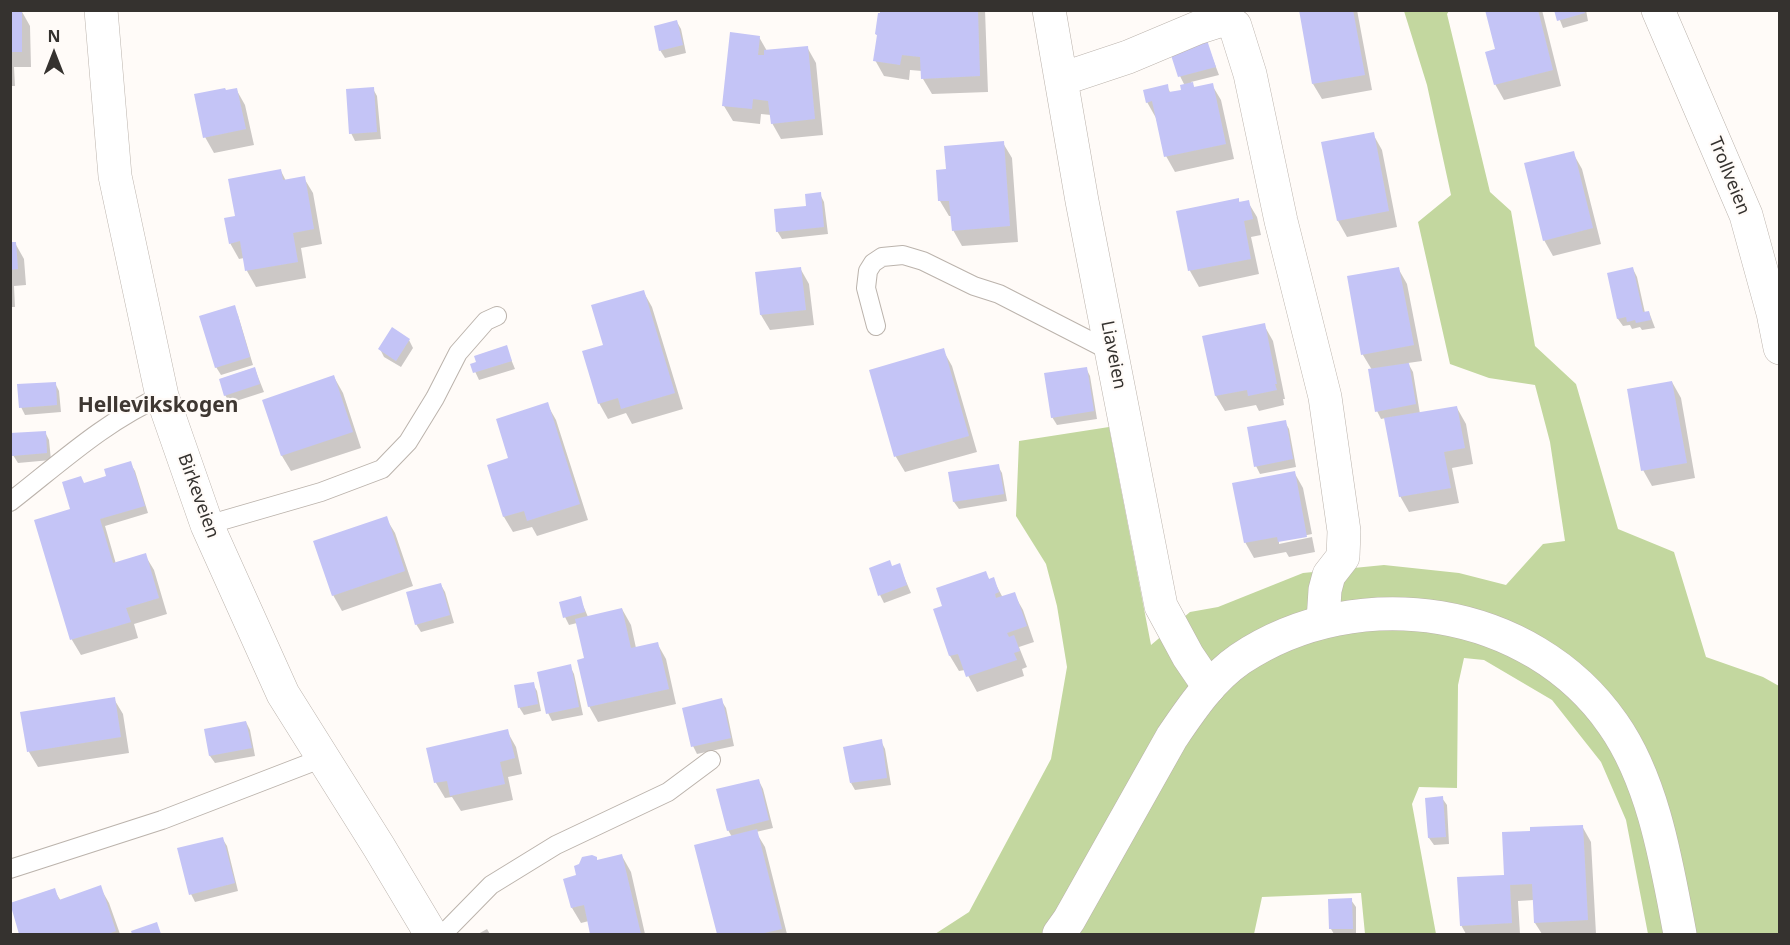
<!DOCTYPE html>
<html>
<head>
<meta charset="utf-8">
<style>
	body { margin:0 }
	#map { position:relative; width:1790px; height:945px; overflow:hidden; background:#fffbf8; font-family:"Noto Sans",sans-serif }
	canvas { display:block }
	.frame { position:absolute; inset:0; border:12px solid #35322f; pointer-events:none }
	.north { position:absolute; left:24px; top:24px; width:60px; height:60px; -webkit-text-stroke:4px #fffbf8; paint-order:stroke; rotate:0deg; font-size:16px; font-weight:700; line-height:24px; text-align:center; color:#35322f }
	.north::after { content:''; display:block; margin:auto; width:21px; height:27px; background:#35322f; clip-path:polygon(50% 0,100% 100%,50% 72%,0 100%) }
</style>
</head>
<body>
<div id="map">
<canvas width="1790" height="945"></canvas>
<div class="frame"></div>
<div class="north">N</div>
</div>
<script>
const ctx = document.querySelector('canvas').getContext('2d');
ctx.lineJoin = 'round';
function fill(path, color) { ctx.fillStyle = color; ctx.fill(path, 'evenodd'); }
function strokePath(path, color, width, dash) { ctx.strokeStyle = color; ctx.lineWidth = width; ctx.lineCap = dash ? 'butt' : 'round'; ctx.setLineDash(dash || []); ctx.stroke(path); }
function drawText(font, color, halo, rows, align = 'center') {
  ctx.font = font + ' "Noto Sans",sans-serif'; ctx.lineWidth = 4.5; ctx.setLineDash([]); ctx.textBaseline = 'middle'; ctx.strokeStyle = halo; ctx.fillStyle = color; for (const [text, x, y, turn = 0] of rows) {
    ctx.save(); ctx.translate(x, y); ctx.rotate((+turn || 0) * Math.PI / 180); ctx.textAlign = isNaN(turn) ? turn : align; if (halo) ctx.strokeText(text, 0, 0); ctx.fillText(text, 0, 0); ctx.restore();
  }
}
fill(new Path2D(`
	M 1404,11 L 1449,11 L 1447,14 L 1490,192 L 1511,211 L 1535,346 L 1576,384 L 1618,529 L 1674,552 L 1706,657 L 1763,677 L 1779,686 L 1779,934 L 1648,934 L 1626,820 L 1601,762 L 1552,700 L 1484,660 L 1464,658 L 1458,685 L 1457,788 L 1419,787 L 1412,804 L 1436,934 L 1365,934 L 1361,893 L 1262,897 L 1254,934 L 935,934 L 969,912 L 1051,759 L 1067,667 L 1057,606 L 1046,564 L 1016,516 L 1019,441 L 1109,427 L 1151,645 L 1190,612 L 1218,607 L 1303,573 L 1384,565 L 1459,573 L 1506,585 L 1543,544 L 1565,541 L 1550,442 L 1535,385 L 1489,378 L 1450,364 L 1418,222 L 1451,195 L 1427,85 Z`), '#c3d79f');
fill(new Path2D(`
	M 10,10 L 21,10 L 30,26 L 31,67 L 14,67 L 15,86 L 10,86 Z
	M 920,10 L 985,10 L 988,92 L 932,94 L 923,79 L 922,71 L 910,70 L 909,80 L 884,76 L 875,60 L 878,37 L 876,34 Z
	M 1300,10 L 1357,10 L 1372,90 L 1322,99 L 1313,84 Z
	M 1486,10 L 1542,10 L 1561,86 L 1504,100 L 1495,84 L 1497,50 Z
	M 1556,10 L 1586,10 L 1588,21 L 1563,28 Z
	M 677,22 L 681,29 L 686,53 L 665,58 L 660,50 Z
	M 759,37 L 767,51 L 807,47 L 816,63 L 823,135 L 781,139 L 772,123 L 771,115 L 761,114 L 760,124 L 733,121 L 724,106 Z
	M 1206,41 L 1219,75 L 1191,82 L 1195,88 L 1212,85 L 1221,100 L 1234,159 L 1175,172 L 1166,156 L 1156,118 L 1147,102 L 1167,86 L 1171,94 L 1183,92 L 1185,86 L 1180,76 Z
	M 236,89 L 245,105 L 254,145 L 214,153 L 205,137 Z
	M 373,89 L 377,96 L 381,139 L 355,141 L 351,133 Z
	M 1373,134 L 1382,150 L 1397,227 L 1347,237 L 1338,221 L 1323,144 Z
	M 1003,143 L 1012,158 L 1018,242 L 962,246 L 953,230 L 952,216 L 949,216 L 940,201 L 948,171 Z
	M 1573,153 L 1582,169 L 1601,244 L 1553,256 L 1544,240 Z
	M 281,171 L 286,181 L 304,178 L 313,193 L 322,244 L 301,248 L 306,278 L 256,287 L 247,271 L 244,258 L 239,259 L 230,243 L 237,217 Z
	M 820,194 L 824,202 L 828,234 L 782,239 L 777,231 L 807,207 Z
	M 1238,199 L 1240,203 L 1248,202 L 1257,217 L 1261,235 L 1251,237 L 1259,274 L 1199,287 L 1190,271 L 1178,212 Z
	M 10,243 L 15,243 L 24,259 L 26,285 L 14,286 L 15,307 L 10,307 Z
	M 800,268 L 809,284 L 814,325 L 770,330 L 761,315 L 757,273 Z
	M 1398,268 L 1407,284 L 1422,361 L 1408,363 L 1413,372 L 1420,414 L 1457,408 L 1466,424 L 1473,464 L 1452,468 L 1459,503 L 1409,512 L 1400,496 L 1386,418 L 1381,419 L 1377,411 L 1372,370 L 1363,355 L 1348,277 Z
	M 1633,269 L 1637,277 L 1645,313 L 1649,312 L 1655,328 L 1642,330 L 1640,327 L 1632,329 L 1630,325 L 1623,326 L 1618,319 L 1609,274 Z
	M 643,291 L 652,307 L 683,409 L 632,424 L 626,413 L 608,419 L 599,403 L 605,346 Z
	M 234,307 L 238,315 L 253,365 L 221,375 L 216,367 Z
	M 1264,325 L 1273,341 L 1285,399 L 1283,399 L 1284,405 L 1259,411 L 1256,405 L 1225,411 L 1216,396 L 1204,337 Z
	M 409,340 L 413,348 L 401,367 L 384,357 L 380,349 Z
	M 506,347 L 515,369 L 479,380 L 472,365 Z
	M 943,350 L 952,366 L 977,452 L 905,472 L 896,457 L 871,371 Z
	M 1086,368 L 1090,376 L 1097,419 L 1057,425 L 1052,417 Z
	M 255,369 L 264,392 L 230,403 L 225,395 Z
	M 334,377 L 343,393 L 361,448 L 291,471 L 282,456 L 264,401 Z
	M 1672,382 L 1681,398 L 1695,478 L 1652,486 L 1643,470 Z
	M 55,383 L 59,391 L 61,412 L 25,415 L 21,407 Z
	M 547,404 L 556,420 L 588,520 L 537,536 L 532,527 L 513,532 L 504,517 L 489,466 L 510,459 Z
	M 1285,422 L 1289,429 L 1296,467 L 1260,474 L 1256,466 Z
	M 45,432 L 49,440 L 51,460 L 18,463 L 13,455 Z
	M 130,463 L 135,471 L 148,513 L 105,526 L 116,564 L 145,555 L 154,570 L 167,614 L 134,624 L 138,638 L 81,655 L 72,640 L 36,521 L 72,510 L 85,485 L 108,477 Z
	M 998,466 L 1002,473 L 1007,501 L 959,509 L 954,502 L 950,473 Z
	M 1294,472 L 1303,488 L 1312,534 L 1279,541 L 1279,544 L 1312,537 L 1315,552 L 1289,557 L 1286,552 L 1254,558 L 1245,542 Z
	M 386,518 L 395,533 L 413,586 L 342,611 L 333,595 Z
	M 899,565 L 911,593 L 884,603 L 880,595 L 892,567 Z
	M 985,572 L 990,581 L 993,579 L 1003,598 L 1014,594 L 1023,610 L 1034,642 L 1019,647 L 1027,667 L 1022,669 L 1024,676 L 977,692 L 965,670 L 959,671 L 950,656 L 934,610 L 944,607 Z
	M 441,585 L 445,592 L 454,623 L 421,632 L 416,624 Z
	M 580,598 L 588,617 L 622,609 L 631,625 L 636,648 L 657,643 L 666,659 L 676,704 L 598,722 L 589,706 L 586,660 L 577,623 L 569,625 L 565,617 Z
	M 570,666 L 574,674 L 583,715 L 552,721 L 548,713 Z
	M 533,684 L 537,691 L 541,711 L 524,715 L 519,707 Z
	M 114,699 L 123,714 L 129,753 L 38,767 L 29,752 L 22,713 Z
	M 721,700 L 726,708 L 734,746 L 697,754 L 693,746 Z
	M 246,722 L 250,730 L 255,756 L 215,763 L 210,756 L 206,730 Z
	M 507,731 L 516,747 L 522,774 L 508,777 L 513,800 L 461,811 L 452,797 L 445,798 L 436,783 L 428,749 Z
	M 881,741 L 885,749 L 891,785 L 855,790 L 851,783 Z
	M 759,781 L 763,789 L 773,828 L 756,832 L 765,847 L 787,934 L 718,934 L 696,846 L 732,837 L 728,830 Z
	M 1442,798 L 1447,805 L 1449,844 L 1434,845 L 1429,838 Z
	M 1582,826 L 1591,842 L 1596,934 L 1542,934 L 1535,923 L 1534,900 L 1518,901 L 1520,934 L 1466,934 L 1461,925 L 1505,876 L 1532,832 Z
	M 222,838 L 227,846 L 238,891 L 195,902 L 191,894 Z
	M 622,856 L 631,872 L 645,934 L 592,934 L 589,921 L 581,923 L 572,908 L 580,866 Z
	M 100,887 L 109,903 L 120,934 L 21,934 L 11,905 L 54,890 L 61,901 Z
	M 1351,900 L 1356,907 L 1356,934 L 1334,934 L 1331,929 Z
	M 487,929 L 490,934 L 478,934 Z`), '#0003');
fill(new Path2D(`
	M 10,10 L 22,10 L 22,52 L 10,52 Z
	M 880,10 L 978,10 L 980,76 L 921,79 L 920,57 L 902,55 L 900,65 L 873,61 L 877,35 L 875,34 L 878,13 L 880,13 Z
	M 1299,10 L 1353,10 L 1365,75 L 1312,84 Z
	M 1485,10 L 1538,10 L 1553,70 L 1494,85 L 1485,52 L 1495,49 Z
	M 1554,10 L 1584,10 L 1585,13 L 1557,21 Z
	M 677,20 L 683,45 L 659,51 L 654,26 Z
	M 730,32 L 760,36 L 758,55 L 764,55 L 764,50 L 808,46 L 815,119 L 771,124 L 768,101 L 753,99 L 752,109 L 722,106 Z
	M 1207,40 L 1216,67 L 1178,77 L 1169,49 Z
	M 1193,82 L 1194,87 L 1213,83 L 1226,144 L 1164,157 L 1152,101 L 1146,103 L 1143,90 L 1168,84 L 1169,92 L 1181,90 L 1180,85 Z
	M 374,87 L 377,132 L 349,134 L 346,89 Z
	M 225,88 L 226,90 L 237,88 L 246,129 L 203,138 L 194,94 Z
	M 1374,132 L 1389,211 L 1337,221 L 1321,142 Z
	M 1004,141 L 1010,226 L 952,231 L 949,201 L 938,201 L 936,170 L 946,169 L 944,146 Z
	M 1574,151 L 1593,228 L 1543,241 L 1524,163 Z
	M 281,169 L 283,180 L 305,176 L 314,229 L 293,233 L 298,262 L 245,271 L 240,241 L 229,244 L 224,218 L 235,216 L 228,179 Z
	M 821,192 L 824,227 L 776,232 L 774,209 L 806,206 L 805,194 Z
	M 1239,198 L 1239,202 L 1249,200 L 1253,219 L 1244,221 L 1251,259 L 1188,271 L 1176,211 Z
	M 10,242 L 16,242 L 18,269 L 10,270 Z
	M 801,267 L 806,310 L 760,315 L 755,272 Z
	M 1399,267 L 1414,345 L 1361,355 L 1347,276 Z
	M 1633,267 L 1643,312 L 1649,311 L 1651,320 L 1636,323 L 1635,320 L 1627,322 L 1626,317 L 1617,319 L 1607,273 Z
	M 644,290 L 675,393 L 621,409 L 618,398 L 598,404 L 582,351 L 603,345 L 591,305 Z
	M 235,305 L 250,357 L 215,368 L 199,316 Z
	M 1265,323 L 1277,384 L 1275,384 L 1277,390 L 1248,396 L 1247,390 L 1215,396 L 1202,336 Z
	M 392,327 L 410,339 L 396,361 L 378,349 Z
	M 507,345 L 512,361 L 473,373 L 470,364 L 476,362 L 474,356 Z
	M 944,348 L 969,436 L 894,457 L 869,370 Z
	M 1409,363 L 1416,404 L 1375,412 L 1368,369 Z
	M 255,367 L 260,384 L 224,396 L 219,379 Z
	M 1087,367 L 1094,411 L 1051,418 L 1044,373 Z
	M 334,375 L 353,432 L 281,456 L 262,400 Z
	M 1672,381 L 1687,463 L 1641,471 L 1627,389 Z
	M 56,382 L 57,405 L 19,408 L 17,384 Z
	M 548,402 L 580,504 L 527,521 L 524,511 L 503,517 L 487,465 L 508,458 L 496,419 Z
	M 1457,406 L 1465,448 L 1444,452 L 1451,488 L 1399,497 L 1384,418 Z
	M 1286,420 L 1293,459 L 1254,467 L 1247,427 Z
	M 46,431 L 47,453 L 12,456 L 10,433 Z
	M 131,461 L 145,506 L 100,519 L 113,563 L 146,553 L 159,598 L 126,608 L 131,622 L 70,640 L 34,520 L 70,509 L 62,482 L 81,476 L 84,483 L 106,476 L 104,469 Z
	M 999,464 L 1004,494 L 953,502 L 948,472 Z
	M 1295,471 L 1307,537 L 1278,542 L 1277,537 L 1244,543 L 1232,483 Z
	M 387,516 L 405,571 L 332,596 L 313,541 Z
	M 890,560 L 892,566 L 900,563 L 907,585 L 878,596 L 869,568 Z
	M 986,571 L 989,579 L 994,577 L 999,592 L 995,594 L 996,598 L 1015,592 L 1027,626 L 1007,633 L 1009,637 L 1014,635 L 1020,651 L 1014,653 L 1017,660 L 966,677 L 958,654 L 949,656 L 933,609 L 942,606 L 936,588 Z
	M 441,583 L 450,615 L 415,625 L 406,592 Z
	M 581,596 L 585,612 L 563,618 L 559,602 Z
	M 622,608 L 631,648 L 658,642 L 669,689 L 588,707 L 577,660 L 584,658 L 575,619 Z
	M 571,664 L 579,707 L 546,714 L 537,672 Z
	M 534,682 L 538,704 L 518,708 L 514,685 Z
	M 115,697 L 121,737 L 27,752 L 20,712 Z
	M 722,698 L 731,738 L 691,747 L 682,708 Z
	M 246,721 L 252,748 L 209,756 L 204,729 Z
	M 508,729 L 515,758 L 500,762 L 505,784 L 450,796 L 447,781 L 434,783 L 426,748 Z
	M 882,739 L 887,778 L 850,783 L 843,747 Z
	M 759,779 L 769,820 L 727,831 L 716,789 Z
	M 1443,796 L 1446,837 L 1428,838 L 1425,798 Z
	M 1583,825 L 1588,920 L 1534,923 L 1532,884 L 1510,885 L 1512,923 L 1460,926 L 1457,877 L 1504,875 L 1502,832 L 1530,831 L 1530,827 Z
	M 757,829 L 782,929 L 760,934 L 717,934 L 694,845 Z
	M 223,837 L 235,883 L 189,895 L 177,848 Z
	M 622,854 L 641,934 L 590,934 L 584,905 L 571,908 L 563,879 L 576,875 L 574,866 L 579,864 L 582,857 L 592,855 L 597,857 L 597,860 Z
	M 101,885 L 116,931 L 108,934 L 19,934 L 10,903 L 55,888 L 59,900 Z
	M 1352,898 L 1353,929 L 1329,929 L 1328,899 Z
	M 157,922 L 161,934 L 132,934 L 131,931 Z`), '#c4c4f6');
const lane = new Path2D(`
	M 876,326 L 866,288 L 868,271 L 873,263 L 882,257 L 903,255 L 923,261 L 974,286 L 999,294 L 1112,352
	M 10,502 C 59,464 105,421 162,396
	M 207,525 L 321,492 L 382,469 L 408,442 L 435,398 L 458,353 L 486,321 L 497,316
	M 10,869 L 162,820 L 323,758
	M 443,934 L 491,885 L 556,845 L 668,792 L 711,760`);
const street = new Path2D(`
	M 101,10 L 115,176 L 162,396 L 207,525 L 283,694 L 379,847 L 431,934
	M 1049,10 L 1082,201 L 1161,606 L 1188,656 L 1209,687
	M 1658,10 L 1746,215 L 1773,313 L 1780,348
	M 1062,79 L 1128,57 L 1197,28 L 1222,20 L 1235,26 L 1250,74 L 1281,221 L 1325,397 L 1344,531 L 1343,557 L 1329,575 L 1325,590 L 1323,621`);
const secondary = new Path2D(`
	M 1059,934 L 1069,920 L 1172,737 C 1191,709 1211,679 1240,659 C 1358,580 1531,606 1613,724 C 1654,782 1667,866 1680,934`);
strokePath(lane, '#bbb3ac', 20);
strokePath(street, '#bbb3ac', 34);
strokePath(secondary, '#bbb3ac', 34);
strokePath(lane, '#fff', 18);
strokePath(street, '#fff', 33);
strokePath(secondary, '#fff', 33);
drawText('18px', '#35322f', '#fffbf8', [
	["Trollveien",1729,176,68],
	["Liaveien",1113,355,79],
	["Birkeveien",198,496,70]
]);
drawText('bold 21px', '#3e3732', '#fffbf8', [
	["Hellevikskogen",158,406]
]);
</script>
</body>
</html>
